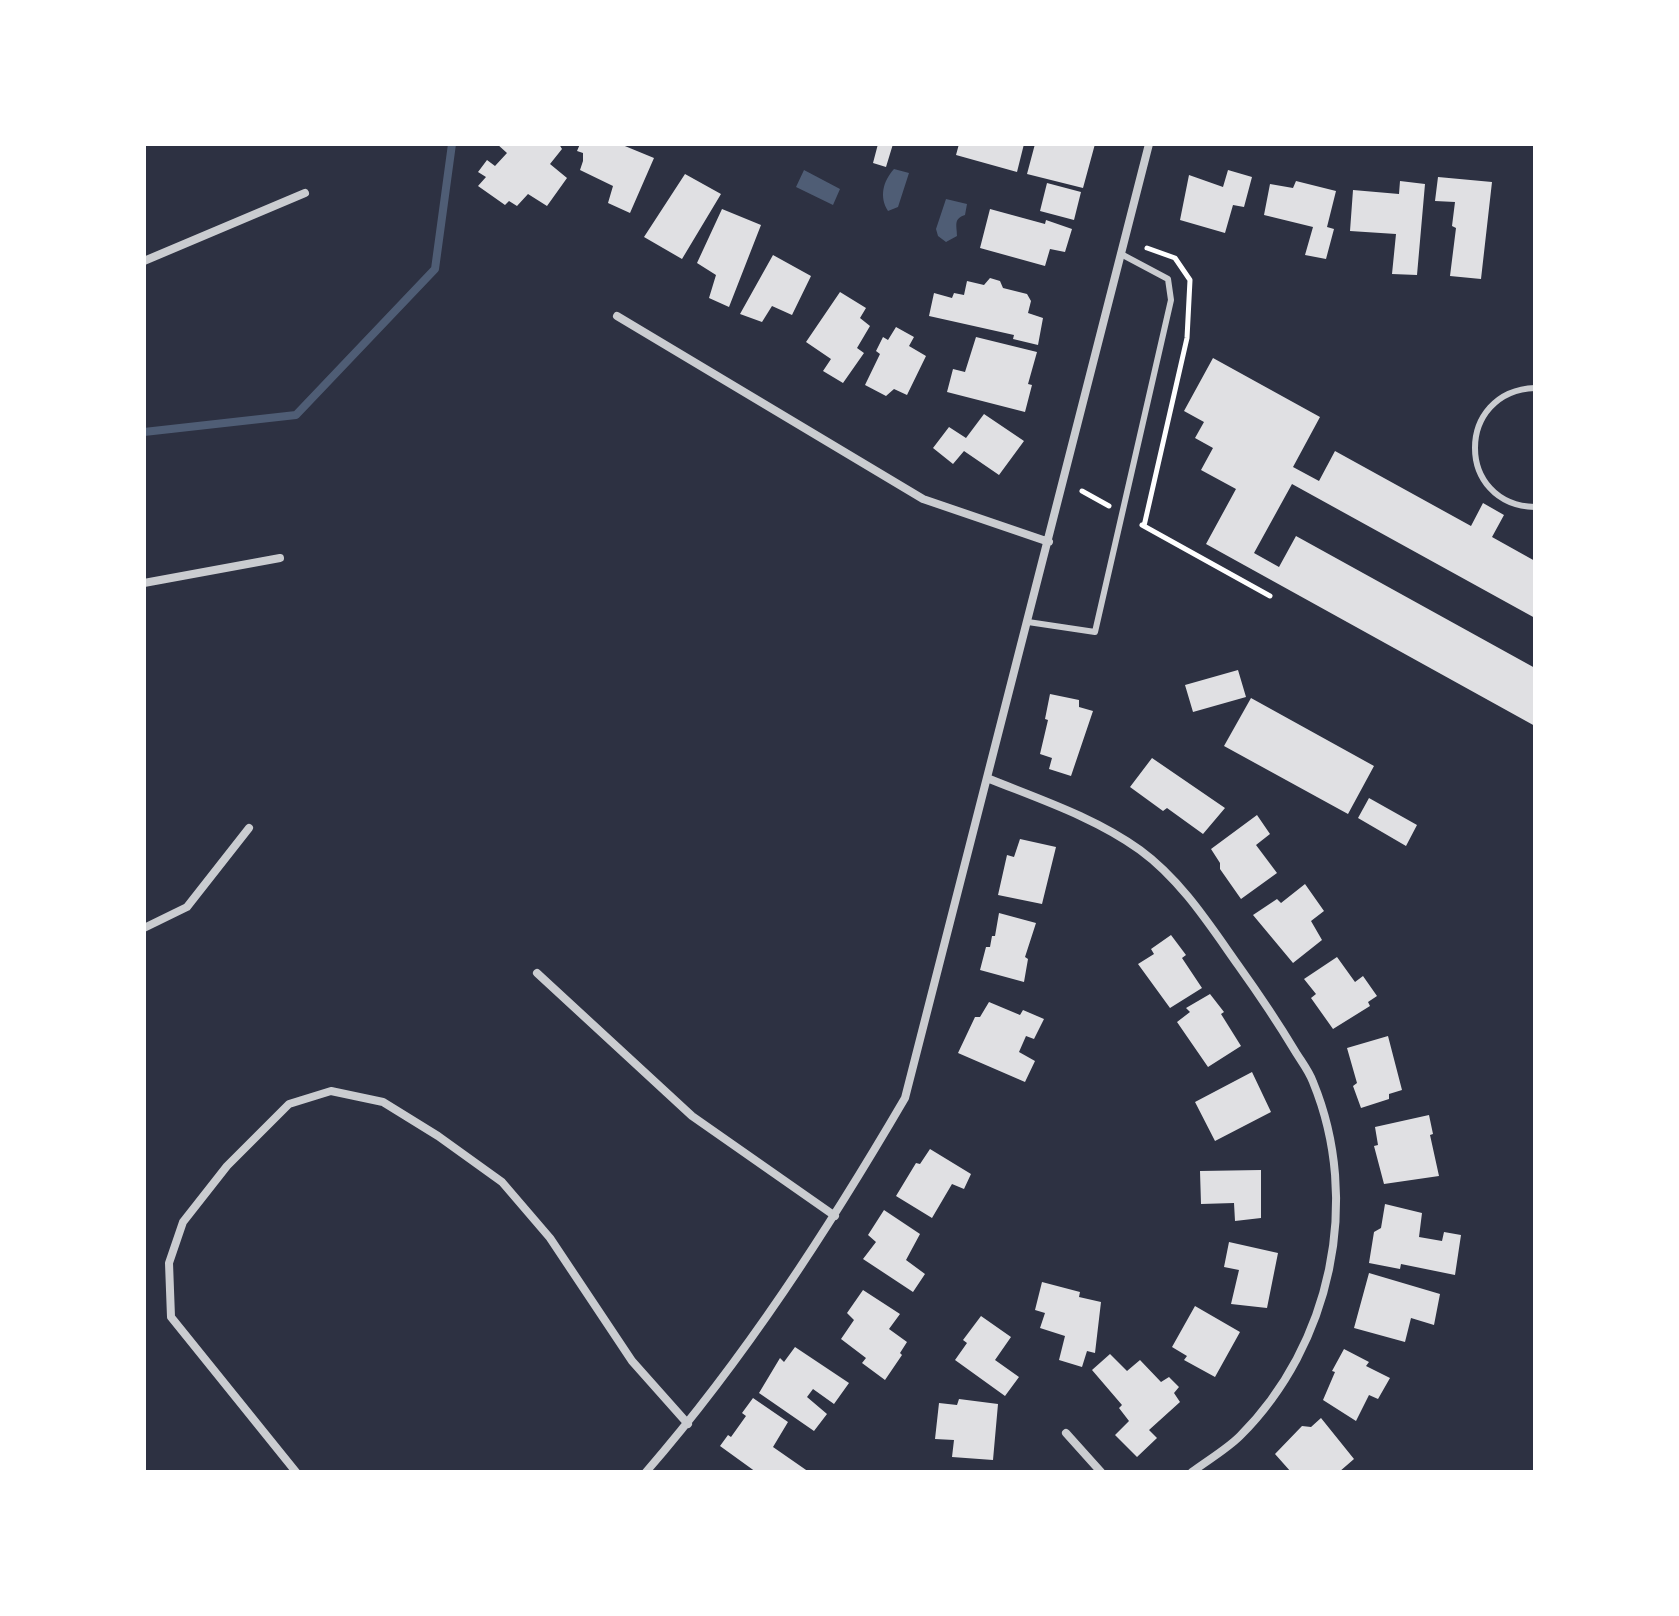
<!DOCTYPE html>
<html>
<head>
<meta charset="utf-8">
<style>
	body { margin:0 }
	#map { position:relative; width:1679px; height:1616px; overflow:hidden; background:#2d3142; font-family:Overpass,sans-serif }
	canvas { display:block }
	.frame { position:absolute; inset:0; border:146px solid #fff; pointer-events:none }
</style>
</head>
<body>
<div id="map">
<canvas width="1679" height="1616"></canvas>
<div class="frame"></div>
</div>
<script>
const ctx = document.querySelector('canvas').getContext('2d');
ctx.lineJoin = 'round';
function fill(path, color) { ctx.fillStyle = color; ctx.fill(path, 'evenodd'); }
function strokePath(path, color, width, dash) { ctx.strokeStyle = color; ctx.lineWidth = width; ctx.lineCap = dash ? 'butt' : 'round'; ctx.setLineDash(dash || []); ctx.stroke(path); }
fill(new Path2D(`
	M 894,169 L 909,173 L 898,207 L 888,211 C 879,197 883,181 894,169 Z
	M 804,170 L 840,189 L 833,205 L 796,187 Z
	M 946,199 L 967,204 L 965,215 C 953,219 957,225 957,236 L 946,242 L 938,236 L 936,229 Z`), '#4f5d75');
strokePath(new Path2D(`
	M 144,432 L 296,415 L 435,269 L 452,144`), '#4f5d75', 8);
fill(new Path2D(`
	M 497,144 L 559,144 L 562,149 L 550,164 L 567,178 L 547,206 L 528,194 L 517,206 L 509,201 L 505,205 L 478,186 L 486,177 L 478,172 L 487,160 L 495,166 L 507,153 Z
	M 580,144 L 620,144 L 654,158 L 630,213 L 608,203 L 613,186 L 580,170 L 583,161 L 583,153 L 577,151 Z
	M 878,144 L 893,144 L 886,167 L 873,163 Z
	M 959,144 L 1024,144 L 1017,172 L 956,155 Z
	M 1035,144 L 1095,144 L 1083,188 L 1027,174 Z
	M 1228,170 L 1252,177 L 1244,207 L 1233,205 L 1225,233 L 1180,220 L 1189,175 L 1223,187 Z
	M 685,174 L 721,194 L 682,259 L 644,237 Z
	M 1438,177 L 1492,182 L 1481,279 L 1450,276 L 1456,228 L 1452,226 L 1455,202 L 1435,201 Z
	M 1296,181 L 1336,191 L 1327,227 L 1334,229 L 1326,259 L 1305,255 L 1313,227 L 1264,215 L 1270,184 L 1293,188 Z
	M 1400,181 L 1425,184 L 1417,275 L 1392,274 L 1396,234 L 1350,231 L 1353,190 L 1399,194 Z
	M 1047,183 L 1081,192 L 1074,220 L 1040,211 Z
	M 722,209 L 761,225 L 729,307 L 709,298 L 716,275 L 697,263 Z
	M 990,209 L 1045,224 L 1046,220 L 1072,229 L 1065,252 L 1050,249 L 1045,266 L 980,248 Z
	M 773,255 L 811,276 L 792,315 L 772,306 L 762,322 L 740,314 Z
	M 990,278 L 1000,281 L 1003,288 L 1027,294 L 1031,301 L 1028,313 L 1043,318 L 1038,345 L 1013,339 L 1014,335 L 929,316 L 934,293 L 952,298 L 954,293 L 964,295 L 967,281 L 984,285 Z
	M 840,292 L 866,308 L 860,318 L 870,326 L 857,348 L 864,353 L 843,383 L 823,371 L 831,359 L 806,342 Z
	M 896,327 L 914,337 L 909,346 L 926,356 L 907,395 L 894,389 L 886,396 L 865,385 L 880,354 L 876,351 L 883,337 L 888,340 Z
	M 976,337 L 1037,352 L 1028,384 L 1032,385 L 1025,412 L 947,392 L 953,369 L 965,372 Z
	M 1213,358 L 1320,417 L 1293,467 L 1319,481 L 1335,451 L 1471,526 L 1483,503 L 1504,515 L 1492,537 L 1535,561 L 1535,618 L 1292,484 L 1254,553 L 1279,567 L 1296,536 L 1535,668 L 1535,726 L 1206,544 L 1236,489 L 1201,470 L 1213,448 L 1195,438 L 1204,422 L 1184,411 Z
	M 984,414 L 1024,441 L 999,475 L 964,451 L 953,464 L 933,448 L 949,427 L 966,438 Z
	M 1238,670 L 1246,697 L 1193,712 L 1185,685 Z
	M 1050,694 L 1079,700 L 1079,707 L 1093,711 L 1071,776 L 1049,769 L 1052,758 L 1040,754 L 1048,720 L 1045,719 Z
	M 1251,698 L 1374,766 L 1348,814 L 1224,746 Z
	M 1152,758 L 1225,808 L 1203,834 L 1167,808 L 1163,811 L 1130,787 Z
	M 1369,798 L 1417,825 L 1406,846 L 1358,818 Z
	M 1257,815 L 1270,834 L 1256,845 L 1277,873 L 1241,899 L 1220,869 L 1220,863 L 1211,849 Z
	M 1020,839 L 1056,847 L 1042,904 L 998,895 L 1007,855 L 1014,857 Z
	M 1305,884 L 1324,911 L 1311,921 L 1322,940 L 1293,963 L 1253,915 L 1277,899 L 1281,903 Z
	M 999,913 L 1036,923 L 1025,957 L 1028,959 L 1024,982 L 980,970 L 986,947 L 990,947 L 992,936 L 995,936 Z
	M 1171,935 L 1186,955 L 1182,958 L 1202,988 L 1170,1008 L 1138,964 L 1154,954 L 1151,949 Z
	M 1337,957 L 1355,982 L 1363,976 L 1377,996 L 1368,1002 L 1370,1006 L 1333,1029 L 1311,998 L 1316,994 L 1304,979 Z
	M 1210,994 L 1224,1012 L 1221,1014 L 1241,1046 L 1208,1067 L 1177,1022 L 1190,1012 L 1186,1008 Z
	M 989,1002 L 1020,1015 L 1023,1010 L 1044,1019 L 1034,1039 L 1026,1036 L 1019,1052 L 1035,1061 L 1025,1082 L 958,1053 L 975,1017 L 980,1017 Z
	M 1388,1036 L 1402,1090 L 1389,1094 L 1389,1099 L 1361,1108 L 1353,1086 L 1357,1083 L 1347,1048 Z
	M 1252,1072 L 1271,1112 L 1215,1141 L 1195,1102 Z
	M 1429,1115 L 1433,1134 L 1430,1135 L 1439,1176 L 1384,1184 L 1374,1146 L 1378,1145 L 1375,1127 Z
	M 930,1149 L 971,1174 L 964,1189 L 952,1184 L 932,1218 L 896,1196 L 916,1163 L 920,1164 Z
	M 1261,1170 L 1261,1218 L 1235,1221 L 1234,1203 L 1201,1204 L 1200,1171 Z
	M 1385,1204 L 1422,1213 L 1419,1237 L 1442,1241 L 1444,1232 L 1461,1235 L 1455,1275 L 1401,1264 L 1400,1269 L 1369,1263 L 1374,1232 L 1381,1228 Z
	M 884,1210 L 920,1234 L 906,1260 L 925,1274 L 913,1292 L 863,1259 L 876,1242 L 868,1235 Z
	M 1229,1242 L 1278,1253 L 1267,1308 L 1231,1304 L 1239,1270 L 1224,1267 Z
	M 1369,1273 L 1440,1294 L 1434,1325 L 1411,1318 L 1405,1342 L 1354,1328 Z
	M 1042,1282 L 1080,1292 L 1079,1297 L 1101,1302 L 1095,1353 L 1087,1351 L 1082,1367 L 1059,1360 L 1065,1336 L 1040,1328 L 1045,1313 L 1035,1310 Z
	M 863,1290 L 900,1314 L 889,1329 L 907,1342 L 900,1353 L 902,1355 L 885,1380 L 862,1363 L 866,1358 L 841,1339 L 854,1320 L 847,1313 Z
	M 1195,1306 L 1240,1332 L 1215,1377 L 1184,1360 L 1187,1356 L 1172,1347 Z
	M 981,1316 L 1011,1337 L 995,1360 L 1019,1377 L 1005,1396 L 955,1360 L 967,1343 L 963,1340 Z
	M 795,1347 L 849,1383 L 834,1404 L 813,1389 L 807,1397 L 827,1414 L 814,1431 L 759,1393 L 780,1358 L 784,1362 Z
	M 1344,1349 L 1369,1362 L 1366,1366 L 1390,1378 L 1378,1399 L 1369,1395 L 1356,1421 L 1323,1400 L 1335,1372 L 1332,1371 Z
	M 1110,1354 L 1127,1371 L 1140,1360 L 1161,1382 L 1169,1377 L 1179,1387 L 1174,1393 L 1180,1402 L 1149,1430 L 1157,1438 L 1137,1457 L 1115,1435 L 1129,1421 L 1119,1408 L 1122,1405 L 1092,1370 Z
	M 753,1398 L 788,1422 L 773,1447 L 809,1472 L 756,1472 L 720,1446 L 728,1435 L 731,1437 L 746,1416 L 742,1413 Z
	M 959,1399 L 998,1404 L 993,1460 L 952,1457 L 954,1440 L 935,1439 L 939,1403 L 957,1405 Z
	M 1321,1418 L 1354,1459 L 1339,1472 L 1291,1472 L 1275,1454 L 1302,1426 L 1311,1427 Z`), '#e0e0e3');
strokePath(new Path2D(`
	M 1082,491 L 1109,506
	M 1142,525 L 1270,596
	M 1144,526 L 1187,338 L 1190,280 L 1175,258 L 1147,248`), '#fff', 5);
strokePath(new Path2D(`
	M 1535,388 C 1455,391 1455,505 1535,507
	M 1028,622 L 1095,632 L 1171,300 L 1168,279 L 1121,254`), '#caccd0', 6);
strokePath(new Path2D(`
	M 144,261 L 305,193
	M 617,316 L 923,499 L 1049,542
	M 144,583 L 280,558
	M 987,778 C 1039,799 1094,817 1140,850 C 1181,880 1209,924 1238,965 C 1258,993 1277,1021 1295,1051 C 1301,1061 1309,1071 1313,1082 C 1362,1201 1331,1345 1240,1436 C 1227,1449 1208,1460 1192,1472
	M 144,928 L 187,907 L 249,828
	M 537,973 L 692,1116 L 835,1216
	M 1066,1433 L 1101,1472
	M 296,1472 L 171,1317 L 169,1263 L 183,1222 L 227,1166 L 289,1104 L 331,1091 L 383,1102 L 438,1136 L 502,1182 L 550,1238 L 632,1361 L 688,1424
	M 646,1472 C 745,1358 829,1228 905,1098 L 1149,144`), '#caccd0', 8);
</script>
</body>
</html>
